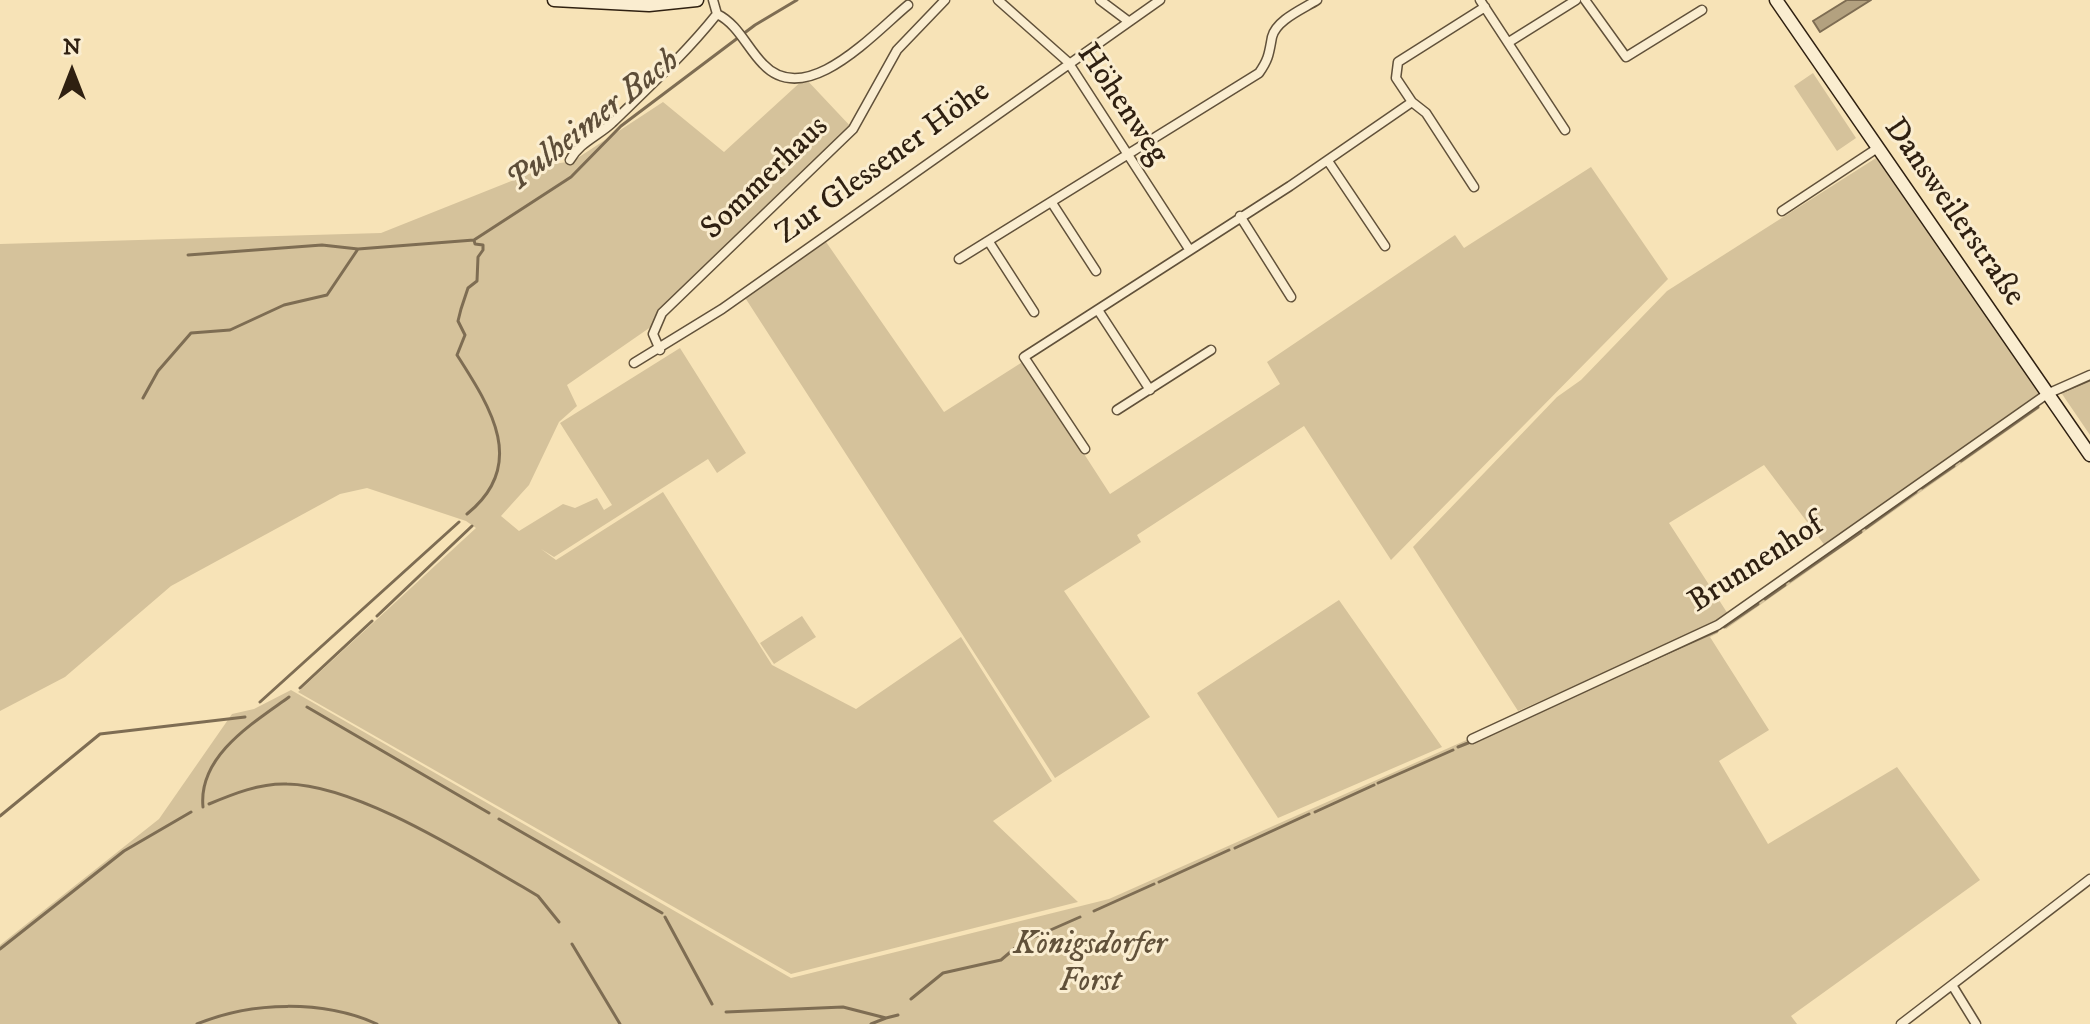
<!DOCTYPE html>
<html>
<head>
<meta charset="utf-8">
<style>
	body { margin:0 }
	#map { position:relative; width:2090px; height:1024px; overflow:hidden; background:#f7e3b7; font-family:"IM FELL DW Pica",serif }
	canvas { display:block }
	.north { position:absolute; left:32px; top:32px; width:80px; height:80px; -webkit-text-stroke:6px #faedd0; paint-order:stroke; rotate:0deg; font-size:22px; font-weight:700; line-height:32px; text-align:center; color:#2f2011 }
	.north::after { content:''; display:block; margin:auto; width:28px; height:36px; background:#2f2011; clip-path:polygon(50% 0,100% 100%,50% 72%,0 100%) }
</style>
</head>
<body>
<div id="map">
<canvas width="2090" height="1024"></canvas>
<div class="north">N</div>
</div>
<script>
const ctx = document.querySelector('canvas').getContext('2d');
ctx.lineJoin = 'round';
function fill(path, color) { ctx.fillStyle = color; ctx.fill(path, 'evenodd'); }
function strokePath(path, color, width, dash) { ctx.strokeStyle = color; ctx.lineWidth = width; ctx.lineCap = dash ? 'butt' : 'round'; ctx.setLineDash(dash || []); ctx.stroke(path); }
function drawText(font, color, halo, rows, align = 'center') {
  ctx.font = font + ' "IM FELL DW Pica",serif'; ctx.lineWidth = 6; ctx.setLineDash([]); ctx.textBaseline = 'middle'; ctx.strokeStyle = halo; ctx.fillStyle = color; for (const [text, x, y, turn = 0] of rows) {
    ctx.save(); ctx.translate(x, y); ctx.rotate((+turn || 0) * Math.PI / 180); ctx.textAlign = isNaN(turn) ? turn : align; if (halo) ctx.strokeText(text, 0, 0); ctx.fillText(text, 0, 0); ctx.restore();
  }
}
fill(new Path2D(`
	M 1813,73 L 1856,138 L 1837,151 L 1794,86 Z
	M 805,78 L 853,129 L 655,324 L 567,385 L 577,406 L 559,422 L 529,485 L 501,516 L 519,531 L 563,504 L 575,508 L 597,498 L 604,510 L 612,505 L 560,423 L 680,348 L 746,453 L 717,473 L 708,459 L 554,557 L 541,549 L 556,560 L 663,492 L 772,665 L 856,709 L 961,637 L 1052,781 L 993,821 L 1078,902 L 791,974 L 298,692 L 476,528 L 466,521 L 367,488 L 340,494 L 171,586 L 65,677 L 0,711 L 0,244 L 381,233 L 554,164 L 573,161 L 663,102 L 724,152 Z
	M 1876,158 L 2041,393 L 1826,547 L 1764,465 L 1669,523 L 1728,614 L 1715,624 L 1518,711 L 1413,547 L 1557,397 L 1581,380 L 1667,291 Z
	M 1591,167 L 1668,279 L 1391,560 L 1304,426 L 1137,535 L 1141,542 L 1064,591 L 1150,717 L 1055,778 L 744,296 L 824,239 L 944,412 L 1024,361 L 1110,494 L 1280,384 L 1267,362 L 1455,235 L 1464,248 Z
	M 2090,378 L 2090,435 L 2060,391 Z
	M 2037,405 L 2040,408 L 1726,629 L 1723,626 Z
	M 1339,600 L 1442,747 L 1278,818 L 1197,693 Z
	M 802,616 L 816,637 L 774,664 L 760,643 Z
	M 1716,629 L 1718,633 L 1710,637 L 1769,730 L 1719,761 L 1768,844 L 1897,767 L 1980,880 L 1791,1016 L 1797,1024 L 0,1024 L 0,945 L 159,819 L 232,714 L 254,709 L 291,690 L 791,978 L 1109,899 Z`), '#d5c29b');
const water = new Path2D(`
	M 1847,0 L 1871,0 L 1820,32 L 1813,21 Z`);
fill(water, '#b3a17f');
strokePath(water, '#7e6d53', 2);
strokePath(new Path2D(`
	M 188,255 L 322,245 L 358,249 L 474,240 L 571,177 L 621,126 L 755,25 L 797,0
	M 2061,392 L 2090,380
	M 143,398 L 158,371 L 191,333 L 230,330 L 284,305 L 327,295 L 358,249
	M 1961,461 L 2038,407
	M 1922,488 L 1954,466
	M 467,514 C 528,465 491,408 457,355 L 465,335 L 458,321 L 461,309 L 468,288 L 477,281 L 478,257 L 483,250 L 483,245 L 475,244 L 474,240
	M 1866,528 L 1916,492
	M 1790,581 L 1861,532
	M 1765,599 L 1785,585
	M 377,616 L 472,526
	M 1724,627 L 1758,604
	M 1656,658 L 1717,631
	M 1640,665 L 1648,662
	M 300,688 L 372,621
	M 260,702 L 459,522
	M 307,707 L 489,813
	M 1458,747 L 1473,741
	M 1378,783 L 1453,750
	M 209,804 C 233,794 260,783 287,784 C 356,785 462,852 523,887 L 538,896 L 559,922
	M 203,807 C 198,756 253,723 289,697
	M 1315,812 L 1374,785
	M 0,816 L 100,734 L 245,717
	M 499,819 L 662,913
	M 1235,848 L 1309,814
	M 1159,882 L 1229,850
	M 1094,911 L 1154,884
	M 665,917 L 712,1004
	M 572,944 L 620,1024
	M 0,949 L 124,851 L 191,812
	M 911,999 L 943,973 L 1001,960 L 1021,943 L 1080,917
	M 726,1012 L 843,1007 L 886,1018 L 898,1015
	M 197,1024 C 252,1001 323,1000 377,1024
	M 871,1024 L 886,1018`), '#7e6d53', 3);
const street = new Path2D(`
	M 713,0 L 717,14 C 738,24 747,48 763,64 C 806,110 874,33 908,5
	M 998,0 L 1068,62 L 1189,249
	M 1100,0 L 1128,21
	M 1480,0 L 1565,130
	M 1585,0 L 1626,57 L 1702,10
	M 1509,42 L 1576,0
	M 1412,102 L 1426,113 L 1474,187
	M 570,160 C 579,143 598,136 612,123 C 648,88 686,53 717,14
	M 1328,161 L 1385,246
	M 1052,203 L 1096,271
	M 1782,211 L 1876,149
	M 1240,216 L 1291,297
	M 989,242 L 1034,312
	M 959,259 L 1259,73 C 1269,59 1269,53 1272,37 C 1276,20 1303,9 1317,0
	M 1098,310 L 1150,390
	M 660,350 L 653,334 L 662,313 L 853,129 L 897,50 L 945,0
	M 634,363 L 722,309 L 1160,0
	M 1117,410 L 1211,350
	M 1085,449 L 1024,357 L 1290,186 L 1412,102 L 1396,78 L 1398,62 L 1485,7
	M 1472,739 L 1718,625 L 2047,394 L 2090,375
	M 1952,985 L 1976,1024
	M 1901,1024 L 2090,879`);
const secondary = new Path2D(`
	M 554,0 L 649,5 L 697,0
	M 1776,0 L 2090,455`);
strokePath(street, '#61513a', 11);
strokePath(secondary, '#2f2011', 15);
strokePath(street, '#faedd0', 8);
strokePath(secondary, '#faedd0', 12);
drawText('32px', '#2f2011', '#faedd0', [
	["Höhenweg",1121,105,56],
	["Zur Glessener Höhe",884,164,-36],
	["Sommerhaus",766,179,-44],
	["Dansweilerstraße",1953,213,55],
	["Brunnenhof",1757,565,-33]
]);
drawText('italic 32px', '#61513a', '#faedd0', [
	["Königsdorfer",1090,946],
	["Forst",1090,983]
]);
drawText('italic 34px', '#5d4d38', '#faedd0', [
	["Pulheimer Bach",594,122,-38]
]);
</script>
</body>
</html>
